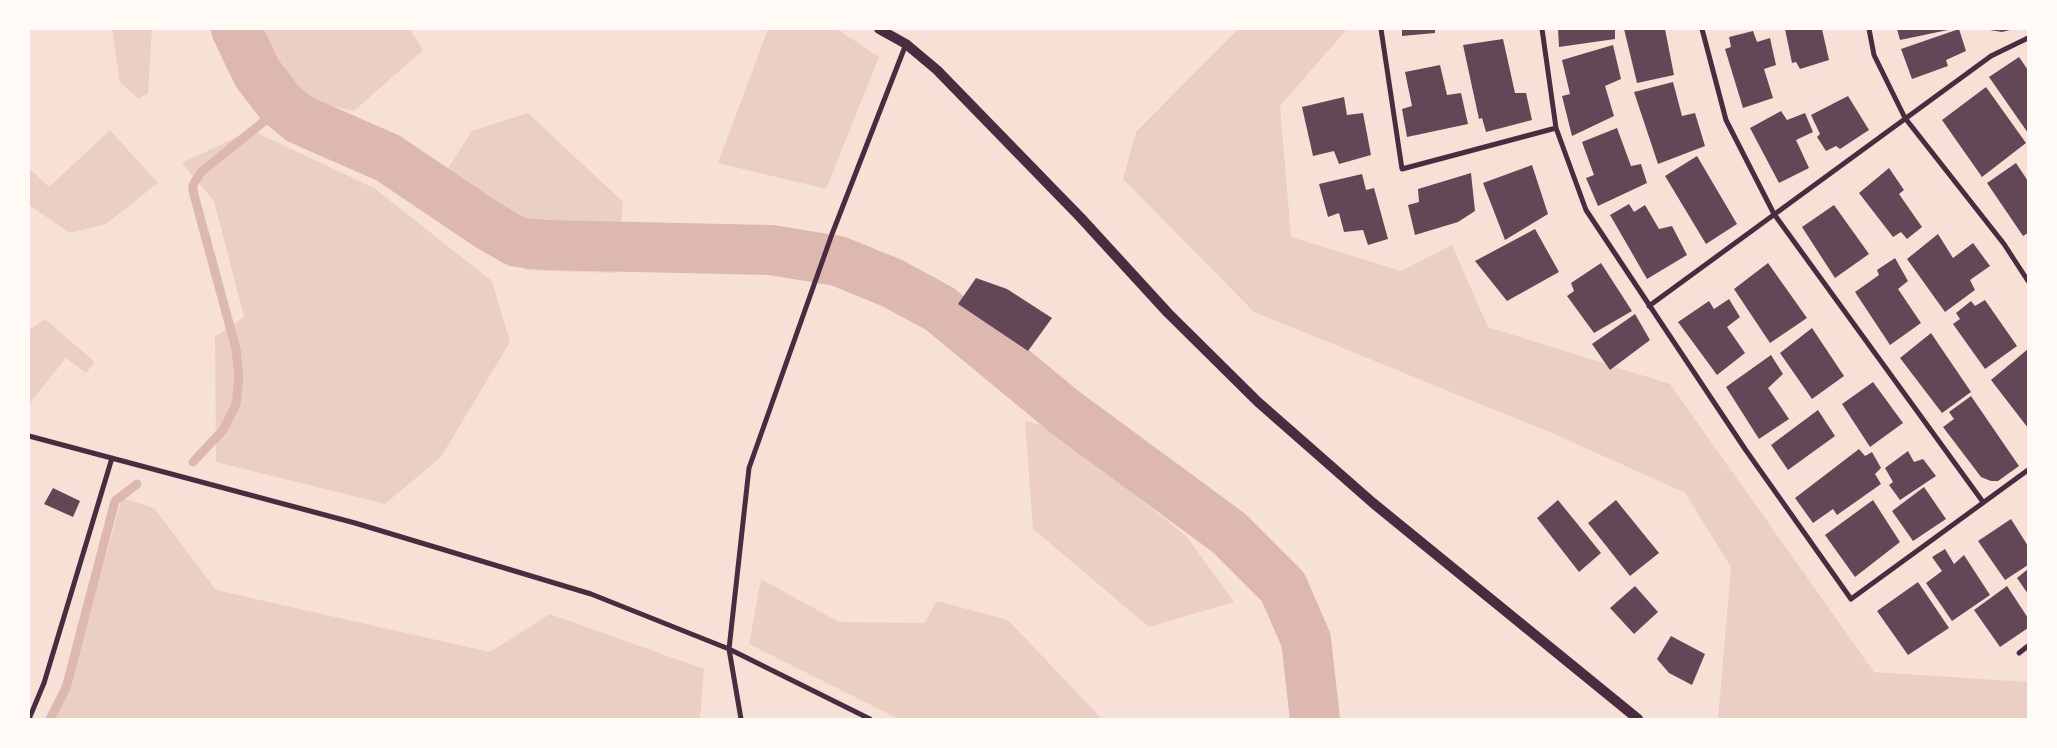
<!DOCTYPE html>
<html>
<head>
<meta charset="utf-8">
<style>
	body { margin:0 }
	#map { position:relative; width:2057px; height:748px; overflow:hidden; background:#f7e1d7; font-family:"Source Sans 3",sans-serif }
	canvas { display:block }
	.frame { position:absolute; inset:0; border:30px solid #fffaf5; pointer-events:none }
</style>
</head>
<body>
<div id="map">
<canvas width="2057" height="748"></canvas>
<div class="frame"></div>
</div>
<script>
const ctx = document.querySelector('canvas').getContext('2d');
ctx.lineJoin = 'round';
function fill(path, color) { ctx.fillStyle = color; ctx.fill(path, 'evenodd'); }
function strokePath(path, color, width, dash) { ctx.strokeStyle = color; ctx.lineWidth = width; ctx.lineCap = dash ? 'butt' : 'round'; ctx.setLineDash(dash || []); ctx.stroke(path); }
fill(new Path2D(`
	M 112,29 L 152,29 L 148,93 L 138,99 L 120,82 Z
	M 226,29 L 410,29 L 423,50 L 354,111 L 250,88 Z
	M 768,29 L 837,29 L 879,57 L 826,189 L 718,163 Z
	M 1238,29 L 1347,29 L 1280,106 L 1291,237 L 1401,271 L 1452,245 L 1488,327 L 1670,384 L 1874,672 L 2028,682 L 2028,719 L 1718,719 L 1731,567 L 1685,493 L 1559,436 L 1254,312 L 1123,179 L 1136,132 Z
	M 528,113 L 623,202 L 616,273 L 525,270 L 443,176 L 472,131 Z
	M 110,130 L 158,183 L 106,224 L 70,233 L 29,205 L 29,168 L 49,187 Z
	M 251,130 L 374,188 L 492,281 L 510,342 L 441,457 L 385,504 L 216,462 L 215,337 L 244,317 L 214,201 L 182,163 Z
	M 45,319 L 95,362 L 86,373 L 66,358 L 29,404 L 29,330 Z
	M 1025,421 L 1051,427 L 1187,537 L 1234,602 L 1149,627 L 1033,529 Z
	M 122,498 L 154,508 L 216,590 L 490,652 L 550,614 L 704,669 L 700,719 L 55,719 L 68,692 Z
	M 761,579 L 839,622 L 924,623 L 937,601 L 1008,620 L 1102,719 L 899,719 L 749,644 Z`), '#ebcfc5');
strokePath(new Path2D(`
	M 193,462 L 223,430 L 236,405 L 239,378 L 236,349 L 193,191 L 193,185 L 201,172 L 283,106
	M 50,719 L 66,688 L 115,501 L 137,484`), '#dcb8b0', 9);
strokePath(new Path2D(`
	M 236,29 L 257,73 L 280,103 L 299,119 L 388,158 L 489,226 L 517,242 L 544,245 L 771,250 L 838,261 L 892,283 L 940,309 L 1066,413 L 1229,533 L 1283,587 L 1306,640 L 1315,719`), '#dcb8b0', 50);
fill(new Path2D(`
	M 1402,29 L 1435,29 L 1435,33 L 1402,36 Z
	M 1558,29 L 1615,29 L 1615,39 L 1559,47 Z
	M 1624,29 L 1665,29 L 1674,75 L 1637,83 Z
	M 1785,29 L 1822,29 L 1829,60 L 1800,69 L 1796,62 L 1792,63 Z
	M 1897,29 L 1948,29 L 1948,30 L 1900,40 Z
	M 1959,29 L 1966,51 L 1946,60 L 1948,66 L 1912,79 L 1901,49 Z
	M 1984,29 L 2014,29 L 2002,32 Z
	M 1753,31 L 1757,42 L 1770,38 L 1776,65 L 1764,69 L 1773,98 L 1743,108 L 1725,49 L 1731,47 L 1729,37 Z
	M 1503,39 L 1515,93 L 1526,93 L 1532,120 L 1486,132 L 1482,118 L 1479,119 L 1463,45 Z
	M 1613,45 L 1621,79 L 1605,86 L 1614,116 L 1572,136 L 1562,96 L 1570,94 L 1562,60 Z
	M 2019,57 L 2028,70 L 2028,133 L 1989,77 Z
	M 1440,65 L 1447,95 L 1461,93 L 1468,124 L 1407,137 L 1402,109 L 1412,106 L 1405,72 Z
	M 1673,82 L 1682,116 L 1695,113 L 1705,146 L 1658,164 L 1634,92 Z
	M 1986,87 L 2026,143 L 1982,177 L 1942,120 Z
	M 1848,96 L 1869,130 L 1840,149 L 1836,146 L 1826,151 L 1817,137 L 1820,134 L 1811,115 Z
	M 1344,97 L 1347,115 L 1363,113 L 1371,155 L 1339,164 L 1334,151 L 1313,156 L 1302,107 Z
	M 1781,111 L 1787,120 L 1805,113 L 1813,132 L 1796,140 L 1809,168 L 1779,183 L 1750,128 Z
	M 1617,128 L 1631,166 L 1641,164 L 1647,183 L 1598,206 L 1586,178 L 1594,175 L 1582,142 Z
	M 1697,156 L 1737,224 L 1706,244 L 1665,176 Z
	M 2016,163 L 2028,181 L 2028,233 L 2023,236 L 1987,183 Z
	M 1532,165 L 1548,214 L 1505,240 L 1483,183 Z
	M 1889,168 L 1904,190 L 1899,194 L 1922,227 L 1907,239 L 1901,232 L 1893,237 L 1859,193 Z
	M 1471,173 L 1475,211 L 1458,222 L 1415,235 L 1408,205 L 1419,202 L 1418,189 Z
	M 1362,174 L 1366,190 L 1374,188 L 1388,239 L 1368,245 L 1363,230 L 1344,232 L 1339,213 L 1328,217 L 1319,184 Z
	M 1629,204 L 1634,212 L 1645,205 L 1659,229 L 1672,226 L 1687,255 L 1647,279 L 1610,215 Z
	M 1834,205 L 1869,254 L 1835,278 L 1802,227 Z
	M 1535,229 L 1559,272 L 1507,301 L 1475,261 Z
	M 1938,234 L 1953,258 L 1973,243 L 1990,266 L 1970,280 L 1975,290 L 1945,312 L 1907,259 Z
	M 1895,258 L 1908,281 L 1898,289 L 1921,323 L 1890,345 L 1855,292 L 1879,275 L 1877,270 Z
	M 1601,263 L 1632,311 L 1594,333 L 1567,296 L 1574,291 L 1571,283 Z
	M 1768,263 L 1807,318 L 1770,343 L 1734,289 Z
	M 976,278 L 1007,289 L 1052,318 L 1028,351 L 958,304 Z
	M 1729,299 L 1740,317 L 1727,327 L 1745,353 L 1717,375 L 1678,322 L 1709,301 L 1714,309 Z
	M 1985,300 L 2017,346 L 1985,369 L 1953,324 L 1960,319 L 1956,313 L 1971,301 L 1975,306 Z
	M 1635,314 L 1650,340 L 1610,370 L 1592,344 Z
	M 1812,328 L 1844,376 L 1812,399 L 1780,353 Z
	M 1931,333 L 1971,392 L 1942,413 L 1900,358 Z
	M 2028,349 L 2028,428 L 1991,380 Z
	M 1771,355 L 1783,374 L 1768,388 L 1789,419 L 1759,439 L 1726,387 Z
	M 1873,382 L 1903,423 L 1870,447 L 1842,404 Z
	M 1971,396 L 2019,466 L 1998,481 L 1991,481 L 1981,477 L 1943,427 L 1954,419 L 1949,412 Z
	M 1818,410 L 1835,436 L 1788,470 L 1771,445 Z
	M 1859,449 L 1865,456 L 1872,452 L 1881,468 L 1875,474 L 1881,484 L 1837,515 L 1833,509 L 1813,523 L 1795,498 Z
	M 1908,451 L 1914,462 L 1923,459 L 1936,476 L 1900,500 L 1889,485 L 1893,482 L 1885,468 Z
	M 1924,487 L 1946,519 L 1913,541 L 1892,511 Z
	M 53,488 L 80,501 L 73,517 L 44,504 Z
	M 1558,500 L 1601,553 L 1579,572 L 1537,518 Z
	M 1616,500 L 1659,553 L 1630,576 L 1588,523 Z
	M 1873,500 L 1900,542 L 1855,577 L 1825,535 Z
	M 2011,519 L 2028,546 L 2028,565 L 2005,580 L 1978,541 Z
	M 1945,549 L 1954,564 L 1964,555 L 1990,595 L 1952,621 L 1926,583 L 1942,571 L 1932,557 Z
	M 2028,569 L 2028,594 L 2017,578 Z
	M 1918,582 L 1949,628 L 1908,655 L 1877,611 Z
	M 1635,586 L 1658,612 L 1634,634 L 1610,608 Z
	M 2007,586 L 2028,618 L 2028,628 L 2000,647 L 1974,610 Z
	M 1671,636 L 1705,654 L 1692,685 L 1669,673 L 1657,659 Z`), '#644757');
strokePath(new Path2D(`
	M 1381,29 L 1402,169 L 1556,128
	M 1542,29 L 1556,128 L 1586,210 L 1745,449 L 1851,599 L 2028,470
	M 1702,29 L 1726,120 L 1774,214 L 1983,502
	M 1869,29 L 1874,55 L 1905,118 L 2004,244 L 2028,281
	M 1649,306 L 1991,56 L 2028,38
	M 29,436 L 355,523 L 591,594 L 729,649 L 870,719
	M 2019,653 L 2028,646
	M 29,719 L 44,683 L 112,458
	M 741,719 L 729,649 L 749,468 L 832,234 L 906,44`), '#4a2c40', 5);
strokePath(new Path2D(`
	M 879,29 L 906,44 L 937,70 L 1081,218 L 1168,313 L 1258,402 L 1373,503 L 1638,719`), '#4a2c40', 10);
</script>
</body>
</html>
